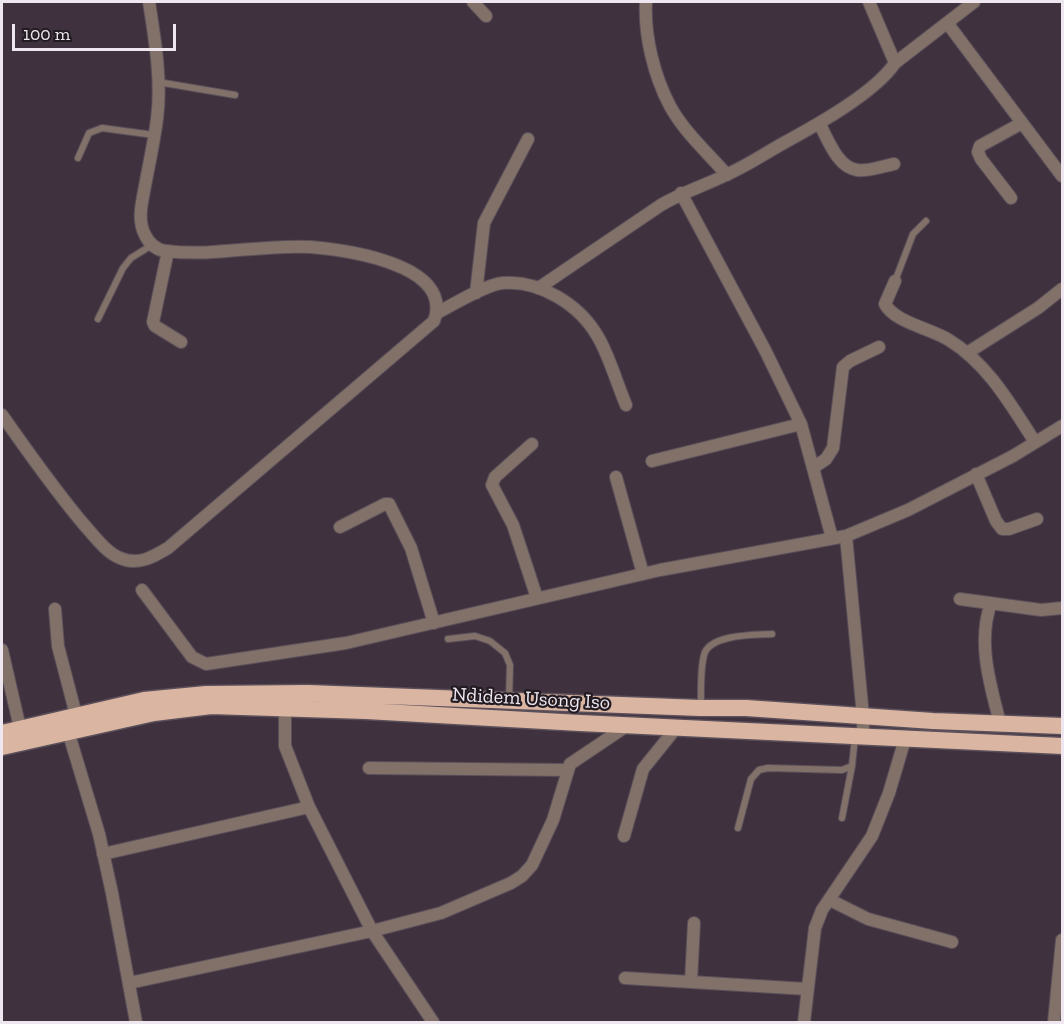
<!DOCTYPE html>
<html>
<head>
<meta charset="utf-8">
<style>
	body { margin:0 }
	#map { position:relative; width:1064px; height:1024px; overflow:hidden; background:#3f323e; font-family:"Zilla Slab",serif }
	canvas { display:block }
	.frame { position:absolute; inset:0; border:3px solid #efe7ef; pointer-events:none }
	.scale { position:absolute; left:12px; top:24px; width:164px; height:27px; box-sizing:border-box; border:3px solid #efe7ef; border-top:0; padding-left:8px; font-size:18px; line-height:21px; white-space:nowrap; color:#efe7ef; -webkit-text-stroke:4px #221c22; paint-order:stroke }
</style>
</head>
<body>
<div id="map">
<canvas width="1064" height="1024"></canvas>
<div class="frame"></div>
<div class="scale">100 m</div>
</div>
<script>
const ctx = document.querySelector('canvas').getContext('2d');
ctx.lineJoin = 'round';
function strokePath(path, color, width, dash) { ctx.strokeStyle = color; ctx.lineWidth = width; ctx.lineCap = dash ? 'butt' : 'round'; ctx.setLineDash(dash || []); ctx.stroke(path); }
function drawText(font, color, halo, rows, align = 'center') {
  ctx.font = font + ' "Zilla Slab",serif'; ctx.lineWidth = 4.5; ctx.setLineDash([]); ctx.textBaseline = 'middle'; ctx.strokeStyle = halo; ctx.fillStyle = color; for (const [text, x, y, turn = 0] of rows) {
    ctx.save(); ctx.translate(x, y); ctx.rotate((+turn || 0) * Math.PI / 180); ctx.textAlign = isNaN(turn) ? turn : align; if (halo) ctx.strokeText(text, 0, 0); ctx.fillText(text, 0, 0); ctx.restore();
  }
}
const service = new Path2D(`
	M 158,82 L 235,95
	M 78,158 L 89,133 L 102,128 L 154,135
	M 895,281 L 913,234 L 926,221
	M 98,319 L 123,268 L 131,258 L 152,245
	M 448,639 L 475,636 L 490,641 L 505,653 L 510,665 L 509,701
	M 701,707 C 701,691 700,671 704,655 C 709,634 755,635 772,634
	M 842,818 L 852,766
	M 738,828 L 751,779 L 759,770 L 768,768 L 842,770 L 852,766 L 855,737`);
const minor = new Path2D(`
	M 473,2 L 486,16
	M 646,2 C 644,35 654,76 670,106 C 684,132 708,153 727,175
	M 869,2 L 895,63
	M 948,24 L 1062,176
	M 819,123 C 828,139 837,167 857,170 C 868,172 883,166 894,164
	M 681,193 L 765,350 L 801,424 L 832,538
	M 1011,198 L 981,159 L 978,152 L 980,146 L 1022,123
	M 168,251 L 153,322 L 155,326 L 181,342
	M 895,281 L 885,304 C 894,322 932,329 949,340 C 988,364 1011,405 1035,442
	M 540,287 L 661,205 C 683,192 706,185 728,174 C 746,166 763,155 780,145 C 813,127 874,94 895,63 L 974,2
	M 476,293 L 484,223 L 528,139
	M 437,313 C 452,305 487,284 503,283 C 540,280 580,305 598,337 C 609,355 617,384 626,405
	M 967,353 L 1038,308 L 1062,289
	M 532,444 L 495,477 L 492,485 L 513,525 L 537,598
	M 652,461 L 801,424
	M 813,468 L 826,459 L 833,448 L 843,367 L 850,361 L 879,347
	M 976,474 L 996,521 L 1002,529 L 1009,529 L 1037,519
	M 616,477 L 643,574
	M 340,527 L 385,504 L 389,504 L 411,548 L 434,623
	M 846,536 L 863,716 L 863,737
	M 142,590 L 192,657 L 206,664 L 346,643 L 660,570 L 846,536 L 908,510 L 1013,456 L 1062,426
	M 960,599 L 1041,610 L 1062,608
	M 991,603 C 977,642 990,684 1000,723
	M 55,609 L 58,646 L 76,715
	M 2,650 L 20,728
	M 285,708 L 285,746 L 309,807 L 372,931 L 433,1022
	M 68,731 L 99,834 L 112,893 L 136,1022
	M 369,768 L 568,770
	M 624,836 L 643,769 L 676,728
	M 103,854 L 309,807
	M 830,900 L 868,919 L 952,942
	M 625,978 L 807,989
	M 691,982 L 694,923
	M 129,983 L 372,931 L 441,913 L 511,883 L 522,876 L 532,865 L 553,820 L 570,764 L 628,725
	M 804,1022 L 815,928 L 822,910 L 872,836 L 889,793 L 905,739
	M 1054,1022 L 1062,940`);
const tertiary = new Path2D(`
	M 2,415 C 29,453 55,491 86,527 C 96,538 106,552 120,558 C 138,566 153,557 168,548 L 434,321 C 455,265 347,250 311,247 C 263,244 214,257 166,251 C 156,250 149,243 145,235 C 137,220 142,202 145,186 C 149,164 154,142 157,119 C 162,81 155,40 149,2`);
const trunk = new Path2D(`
	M 2,733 L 144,700 L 206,694 L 308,693 L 700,708 L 746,708 L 933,721 L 1062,726
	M 2,747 L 154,713 L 211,706 L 366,711 L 580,723 L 1062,746`);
strokePath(service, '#5b4f5a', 8);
strokePath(minor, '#5b4f5a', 14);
strokePath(tertiary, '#5b4f5a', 14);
strokePath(trunk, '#5b4f5a', 19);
strokePath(service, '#817168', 6);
strokePath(minor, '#817168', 12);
strokePath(tertiary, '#817168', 12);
strokePath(trunk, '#dab5a2', 16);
drawText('20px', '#efe7ef', '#221c22', [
	["Ndidem Usong Iso",531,699,3]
]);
</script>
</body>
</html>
